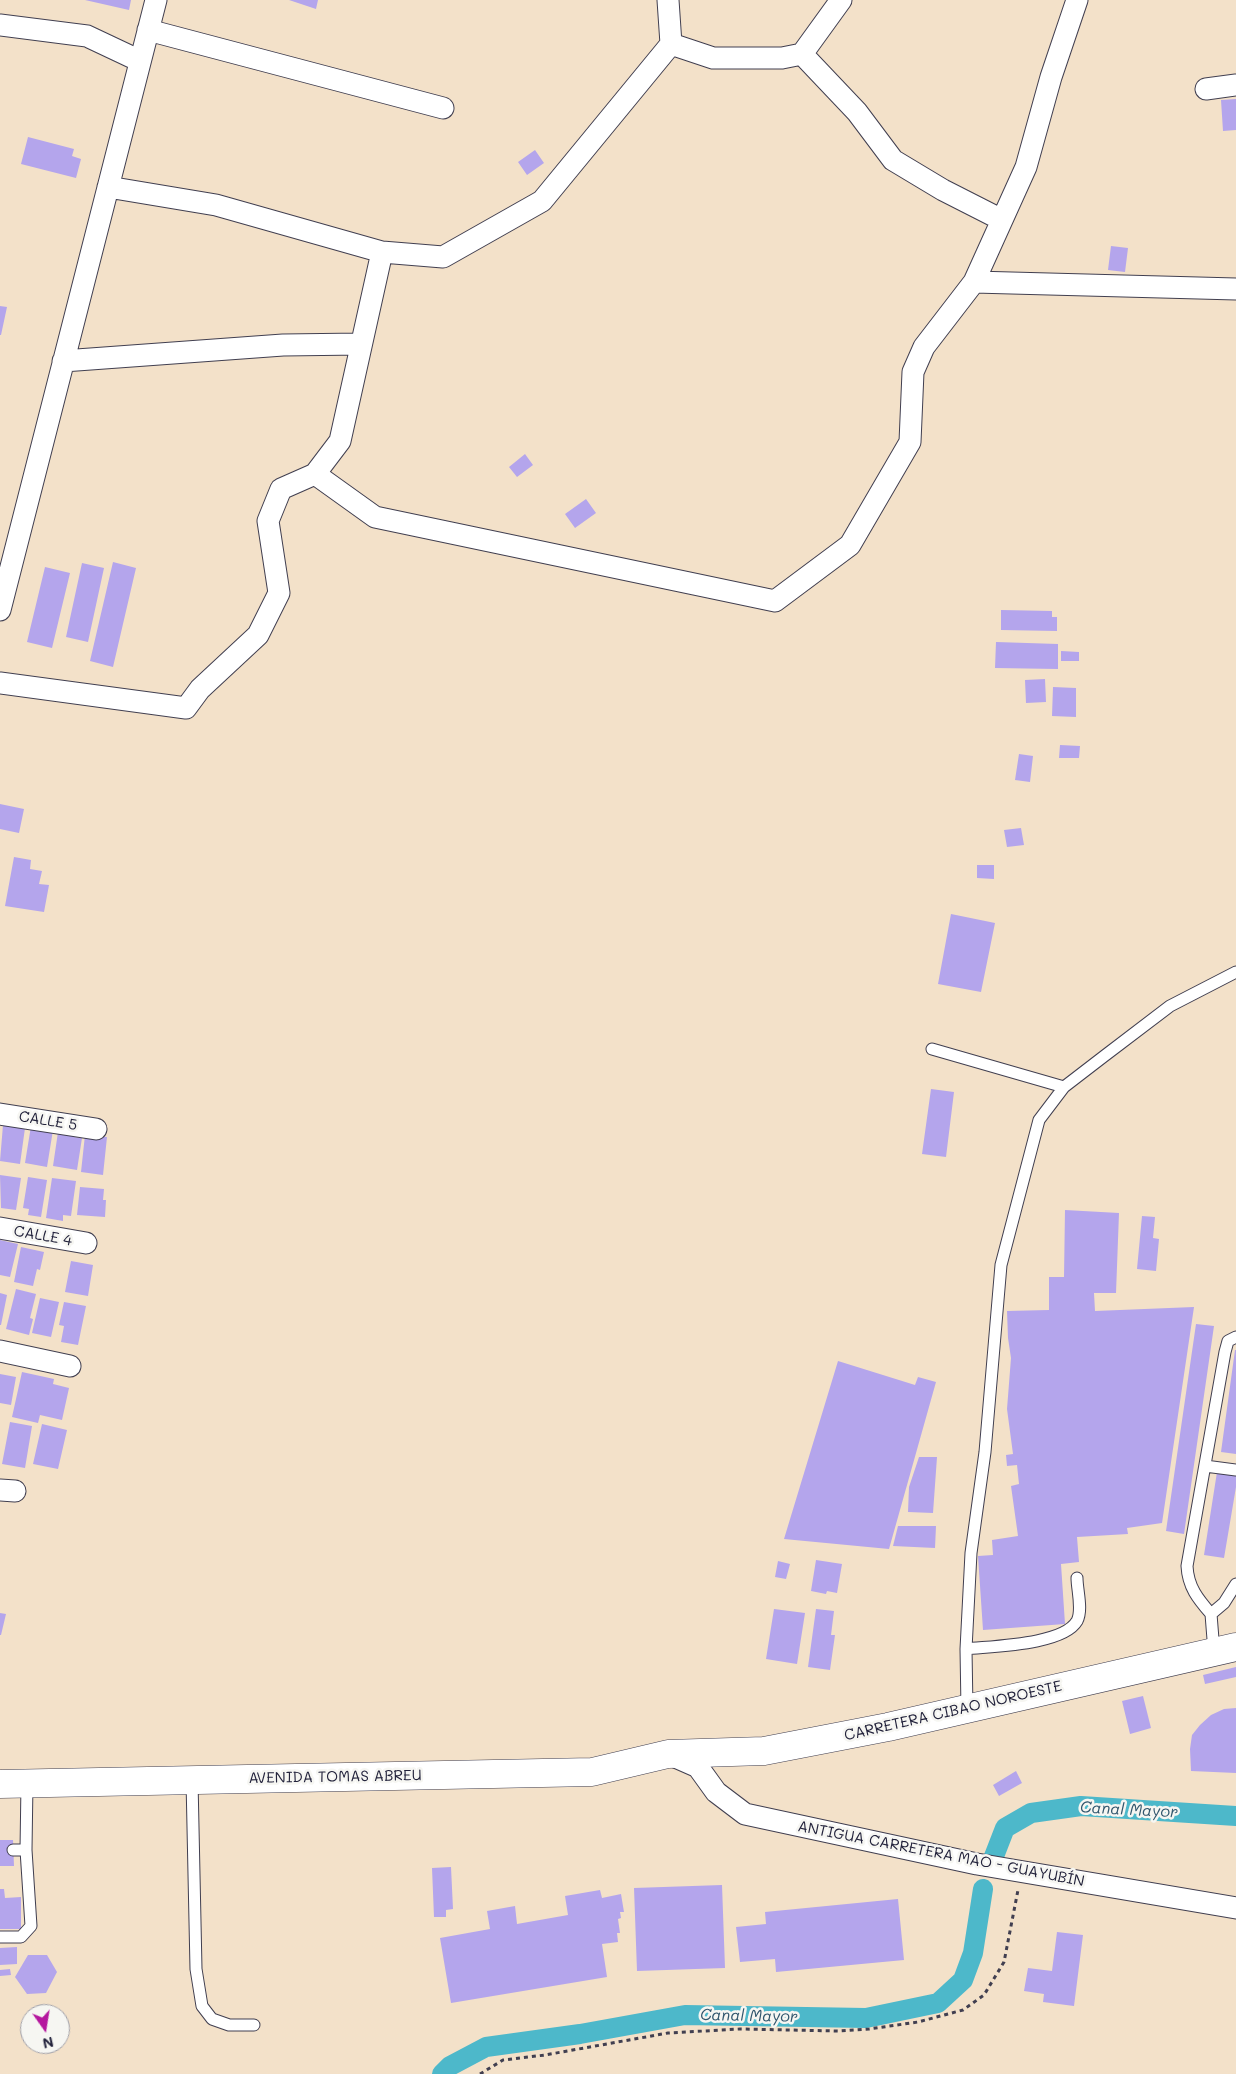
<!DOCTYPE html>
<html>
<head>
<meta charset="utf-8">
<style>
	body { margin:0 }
	#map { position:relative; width:1236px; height:2074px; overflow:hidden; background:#f3e1c9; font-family:Mali,sans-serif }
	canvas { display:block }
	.north { position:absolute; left:20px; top:2004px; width:50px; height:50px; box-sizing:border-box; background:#f6f6f2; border:1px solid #a1a1a9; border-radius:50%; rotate:167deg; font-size:14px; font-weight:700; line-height:20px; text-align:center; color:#22223b }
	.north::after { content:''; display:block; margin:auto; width:18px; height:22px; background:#b5179e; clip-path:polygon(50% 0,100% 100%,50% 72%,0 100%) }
</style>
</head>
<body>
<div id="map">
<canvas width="1236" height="2074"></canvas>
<div class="north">N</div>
</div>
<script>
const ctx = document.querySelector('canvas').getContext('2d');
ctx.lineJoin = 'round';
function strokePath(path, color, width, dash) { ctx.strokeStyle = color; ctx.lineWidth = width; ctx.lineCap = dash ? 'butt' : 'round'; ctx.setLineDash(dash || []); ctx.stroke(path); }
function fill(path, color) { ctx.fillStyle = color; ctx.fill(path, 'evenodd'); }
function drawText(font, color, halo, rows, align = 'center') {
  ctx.font = font + ' Mali,sans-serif'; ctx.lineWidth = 5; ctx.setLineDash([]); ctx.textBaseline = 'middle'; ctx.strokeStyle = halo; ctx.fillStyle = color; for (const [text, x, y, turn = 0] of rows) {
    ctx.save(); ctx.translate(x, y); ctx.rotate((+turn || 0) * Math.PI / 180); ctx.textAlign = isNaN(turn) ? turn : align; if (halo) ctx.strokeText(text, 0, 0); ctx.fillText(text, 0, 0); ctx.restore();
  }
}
strokePath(new Path2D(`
	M 991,1864 L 1005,1828 L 1031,1813 L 1081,1806 L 1236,1816
	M 442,2074 L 450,2066 L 486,2047 L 580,2034 L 685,2015 L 866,2018 L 938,2003 L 963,1980 L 973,1953 L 983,1889`), '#4db8ca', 20);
fill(new Path2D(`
	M 85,0 L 131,0 L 129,10 Z
	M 289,0 L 318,0 L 316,9 Z
	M 1236,99 L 1236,130 L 1223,131 L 1221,100 Z
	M 28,137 L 74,149 L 72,156 L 81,159 L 76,178 L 21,164 Z
	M 535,150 L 544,163 L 527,175 L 518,162 Z
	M 1111,246 L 1128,248 L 1125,272 L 1108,270 Z
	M 0,306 L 7,307 L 1,335 L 0,335 Z
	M 525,454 L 533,465 L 517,477 L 509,467 Z
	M 586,499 L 596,513 L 575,528 L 565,514 Z
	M 113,562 L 136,568 L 113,667 L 90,661 Z
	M 82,563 L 104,568 L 88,642 L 66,637 Z
	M 45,567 L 70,573 L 52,648 L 27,642 Z
	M 1001,610 L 1052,611 L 1052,617 L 1057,617 L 1057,631 L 1001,630 Z
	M 996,642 L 1058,644 L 1058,669 L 995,668 Z
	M 1061,651 L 1079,652 L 1079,661 L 1061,661 Z
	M 1045,679 L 1046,702 L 1026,703 L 1025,680 Z
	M 1053,687 L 1076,688 L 1076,717 L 1052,716 Z
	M 1060,745 L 1080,746 L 1079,758 L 1059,758 Z
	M 1019,754 L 1033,756 L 1030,782 L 1015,780 Z
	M 0,804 L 24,809 L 19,833 L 0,829 Z
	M 1021,828 L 1024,845 L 1007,847 L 1004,830 Z
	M 14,857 L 31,860 L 30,869 L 42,871 L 39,884 L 49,885 L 44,912 L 5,906 Z
	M 977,865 L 994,865 L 994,879 L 977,878 Z
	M 951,914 L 995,923 L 981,992 L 938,984 Z
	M 931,1089 L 954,1092 L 946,1157 L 922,1154 Z
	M 3,1125 L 25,1128 L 20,1164 L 0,1161 Z
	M 31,1126 L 53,1130 L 47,1167 L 25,1163 Z
	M 75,1130 L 74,1137 L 82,1138 L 77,1170 L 53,1166 L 58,1132 Z
	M 85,1135 L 107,1137 L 103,1175 L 81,1172 Z
	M 0,1175 L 21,1178 L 16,1210 L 1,1208 Z
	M 28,1177 L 47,1180 L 41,1217 L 28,1215 L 29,1209 L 23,1208 Z
	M 52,1178 L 76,1181 L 71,1216 L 63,1215 L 63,1221 L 46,1218 Z
	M 80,1187 L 104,1189 L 103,1200 L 106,1200 L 105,1217 L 77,1215 Z
	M 1065,1210 L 1119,1213 L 1116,1293 L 1094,1293 L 1095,1311 L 1194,1307 L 1162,1523 L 1127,1528 L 1128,1534 L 1077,1537 L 1079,1562 L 1061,1564 L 1065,1624 L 983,1630 L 978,1556 L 993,1555 L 992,1540 L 1018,1536 L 1011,1486 L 1019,1484 L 1017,1465 L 1007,1466 L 1006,1455 L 1013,1454 L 1007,1409 L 1011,1358 L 1008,1338 L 1007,1311 L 1049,1310 L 1049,1277 L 1064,1277 Z
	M 1142,1216 L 1155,1217 L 1153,1238 L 1159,1239 L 1156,1271 L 1137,1269 Z
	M 0,1240 L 18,1244 L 10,1277 L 0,1275 Z
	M 21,1247 L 44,1252 L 40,1270 L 37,1269 L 33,1286 L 14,1282 Z
	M 71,1261 L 93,1265 L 88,1296 L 65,1292 Z
	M 16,1289 L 36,1294 L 30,1318 L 33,1319 L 29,1335 L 6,1329 Z
	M 0,1293 L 7,1295 L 1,1325 L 0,1325 Z
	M 40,1298 L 59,1302 L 51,1337 L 32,1333 Z
	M 64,1302 L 86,1306 L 78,1345 L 61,1342 L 64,1326 L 59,1325 Z
	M 1196,1324 L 1214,1326 L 1184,1534 L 1166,1531 Z
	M 1235,1350 L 1236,1350 L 1236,1454 L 1221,1452 Z
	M 838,1361 L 915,1385 L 918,1377 L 936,1382 L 889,1549 L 784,1539 Z
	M 22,1372 L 54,1379 L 53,1384 L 69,1388 L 62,1420 L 40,1415 L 38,1423 L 12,1417 Z
	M 0,1374 L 16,1377 L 11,1405 L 0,1403 Z
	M 10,1422 L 32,1426 L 25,1468 L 2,1464 Z
	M 42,1424 L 67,1430 L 58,1469 L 33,1464 Z
	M 919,1457 L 937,1457 L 933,1513 L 908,1512 L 909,1487 Z
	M 1217,1472 L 1236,1475 L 1236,1487 L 1224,1558 L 1204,1555 Z
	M 898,1526 L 936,1526 L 935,1548 L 893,1546 Z
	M 816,1560 L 842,1564 L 837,1593 L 827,1591 L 826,1594 L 811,1591 Z
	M 778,1561 L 790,1564 L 786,1579 L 775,1577 Z
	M 774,1609 L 805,1613 L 797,1664 L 766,1659 Z
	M 816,1609 L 834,1611 L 831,1635 L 835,1635 L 830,1670 L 808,1667 Z
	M 0,1613 L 6,1614 L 1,1635 L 0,1635 Z
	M 1236,1667 L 1236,1677 L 1205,1684 L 1203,1675 Z
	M 1143,1696 L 1151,1728 L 1130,1734 L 1122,1701 Z
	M 1236,1708 L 1236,1773 L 1191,1771 L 1190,1749 L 1192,1735 L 1200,1725 L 1211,1715 L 1224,1709 Z
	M 1016,1771 L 1022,1783 L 999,1796 L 993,1785 Z
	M 0,1840 L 13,1840 L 14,1866 L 0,1866 Z
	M 451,1867 L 453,1909 L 446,1910 L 446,1917 L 434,1917 L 432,1868 Z
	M 722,1885 L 725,1968 L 637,1971 L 634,1888 Z
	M 0,1889 L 4,1889 L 5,1898 L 21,1897 L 21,1929 L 0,1929 Z
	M 600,1890 L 602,1898 L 621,1894 L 624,1912 L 620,1912 L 621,1918 L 618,1919 L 620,1933 L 617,1933 L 618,1942 L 602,1944 L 607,1977 L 451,2003 L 440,1938 L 490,1929 L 487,1911 L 515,1906 L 517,1924 L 568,1915 L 565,1896 Z
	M 898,1899 L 904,1960 L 776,1972 L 775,1959 L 740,1962 L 736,1927 L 766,1924 L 765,1912 Z
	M 1057,1932 L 1083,1935 L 1074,2006 L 1043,2002 L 1044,1994 L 1024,1991 L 1028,1968 L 1052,1971 Z
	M 17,1947 L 17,1964 L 0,1965 L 0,1948 Z
	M 28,1955 L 47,1955 L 57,1972 L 46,1993 L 27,1994 L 15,1977 Z
	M 10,1969 L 11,1975 L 0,1976 L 0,1970 Z`), '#b4a5ec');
const service = new Path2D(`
	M 932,1049 L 1064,1087
	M 1205,1466 L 1236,1470
	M 1211,1614 C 1198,1599 1188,1587 1187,1566 L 1225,1352 L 1228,1341 L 1236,1337
	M 966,1649 C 992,1646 1063,1645 1077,1621 C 1083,1610 1077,1590 1077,1578
	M 1214,1652 L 1211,1614 L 1224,1603 L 1236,1584
	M 967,1709 L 966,1649 L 971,1553 L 985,1452 L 1001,1265 L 1039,1120 L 1064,1087 L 1103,1057 L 1170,1006 L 1236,972
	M 192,1780 L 196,1969 L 202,2006 L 212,2019 L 229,2025 L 254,2025
	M 13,1850 L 26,1850 L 27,1783
	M 0,1937 L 21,1937 L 31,1926 L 26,1850`);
const minor = new Path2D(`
	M 0,25 L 87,36 L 140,61
	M 148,30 L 443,108
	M 671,44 L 713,58 L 782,58 L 802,54 L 841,0
	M 802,54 L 857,112 L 893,160 L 943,190 L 1002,220
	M 1206,89 L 1236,85
	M 108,187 L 216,205 L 382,252 L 443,257 L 542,201 L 671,44 L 668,0
	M 974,282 L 1236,289
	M 63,361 L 283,345 L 361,344
	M 315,474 L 340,441 L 382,252
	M 0,610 L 156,0
	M 0,683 L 186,708 L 200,689 L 258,635 L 279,593 L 268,521 L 281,489 L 315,474 L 375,517 L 775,601 L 850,545 L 910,442 L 913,372 L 924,347 L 974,282 L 1026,167 L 1051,77 L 1077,0
	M 0,1114 L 96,1129
	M 0,1228 L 86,1243
	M 0,1351 L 70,1366
	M 0,1490 L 15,1491
	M 673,1756 L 698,1767 L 716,1792 L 745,1814 L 977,1864 L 1236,1908`);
const primary = new Path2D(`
	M 0,1784 L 592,1772 L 668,1754 L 764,1751 L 888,1727 L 1236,1647`);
strokePath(service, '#413f50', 13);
strokePath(minor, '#413f50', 23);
strokePath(primary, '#413f50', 29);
strokePath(new Path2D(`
	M 480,2074 L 503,2060 L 545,2055 L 668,2033 L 740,2029 L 838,2031 L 869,2029 L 918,2022 L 963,2010 L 984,1995 L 1004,1962 L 1018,1890`), '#413f50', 3, [4, 4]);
strokePath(service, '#fff', 11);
strokePath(minor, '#fff', 21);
strokePath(primary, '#fff', 28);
drawText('15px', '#22223b', '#f6f6f2', [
	["CALLE 5",48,1121,9],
	["CALLE 4",43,1236,10],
	["CARRETERA CIBAO NOROESTE",953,1711,-13],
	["AVENIDA TOMAS ABREU",335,1777,-1],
	["ANTIGUA CARRETERA MAO - GUAYUBÍN",941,1854,11]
]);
drawText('italic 16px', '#31566d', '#f6f6f2', [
	["Canal Mayor",1129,1810,3],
	["Canal Mayor",749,2016,1]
]);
</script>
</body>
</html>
